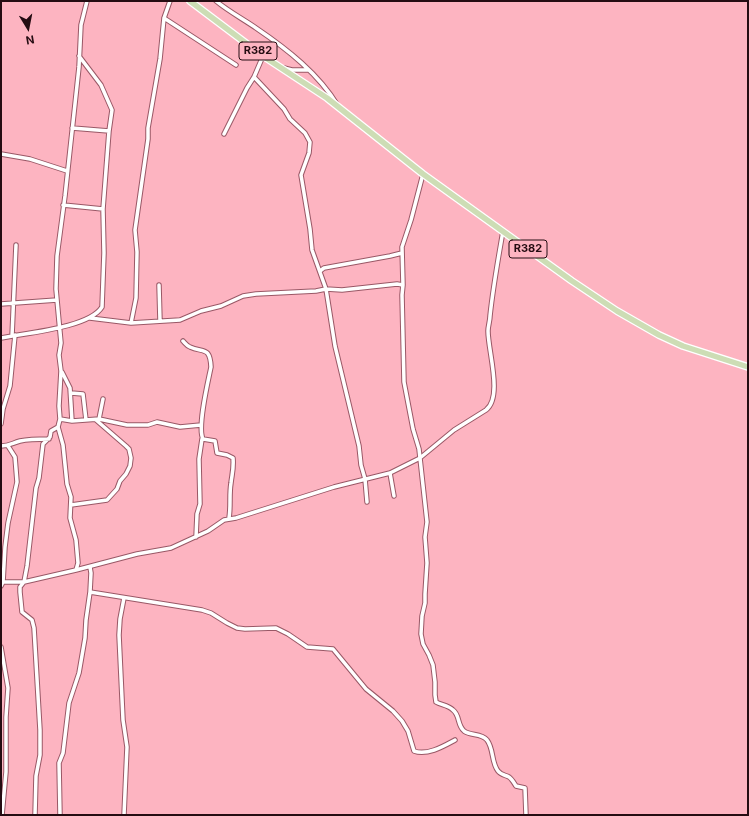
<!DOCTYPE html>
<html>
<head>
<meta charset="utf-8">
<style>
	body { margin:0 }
	#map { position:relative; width:749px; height:816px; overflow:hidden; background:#fdb4c1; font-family:Inter,sans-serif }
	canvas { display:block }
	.frame { position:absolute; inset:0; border:2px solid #250c12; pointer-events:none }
	.north { position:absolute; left:8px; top:8px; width:40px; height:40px; -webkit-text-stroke:3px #fdb4c1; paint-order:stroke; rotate:170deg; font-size:11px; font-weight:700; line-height:16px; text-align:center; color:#250c12 }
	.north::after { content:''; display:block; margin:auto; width:14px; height:18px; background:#250c12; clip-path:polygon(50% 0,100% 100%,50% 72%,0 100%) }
</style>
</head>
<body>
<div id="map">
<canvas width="749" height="816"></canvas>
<div class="frame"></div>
<div class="north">N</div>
</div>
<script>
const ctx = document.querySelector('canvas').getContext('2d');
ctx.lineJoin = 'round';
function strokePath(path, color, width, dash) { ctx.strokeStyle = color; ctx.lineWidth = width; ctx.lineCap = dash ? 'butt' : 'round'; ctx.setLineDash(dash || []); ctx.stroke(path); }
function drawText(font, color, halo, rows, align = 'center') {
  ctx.font = font + ' Inter,sans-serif'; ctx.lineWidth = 3.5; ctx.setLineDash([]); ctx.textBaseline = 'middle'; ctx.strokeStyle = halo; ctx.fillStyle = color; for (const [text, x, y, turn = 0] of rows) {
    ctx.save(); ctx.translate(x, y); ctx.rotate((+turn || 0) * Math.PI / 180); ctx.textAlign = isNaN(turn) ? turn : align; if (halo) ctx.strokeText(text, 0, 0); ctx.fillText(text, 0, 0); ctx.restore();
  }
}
const street = new Path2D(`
	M 216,1 C 228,11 243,19 256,28 C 287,49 319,74 338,106
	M 164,18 L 236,65
	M 284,68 L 292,70 L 309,70
	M 254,77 L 284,109 L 290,119 L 305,133 L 310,142 L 309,153 L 301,175 L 310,229 L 312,250 L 326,289 L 335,346 L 359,446 L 361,465 L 365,479 L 367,502
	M 72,128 L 109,131
	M 224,134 L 247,88 L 254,77 L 263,56
	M 1,154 L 30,159 L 67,171
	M 423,174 L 411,220 L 402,247 L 403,285 L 402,295 L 404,382 L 413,429 L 419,449 L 427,522 L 425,537 L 427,563 L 425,594 L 425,603 L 422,616 L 421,634 L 423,644 L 429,655 L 433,665 L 435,682 L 435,695 L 436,702 C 441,705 448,705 453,710 C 460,715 457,725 464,731 C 471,736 481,733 487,740 C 494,749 491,762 498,771 C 501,775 505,775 509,777 C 512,779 514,783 516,786 L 525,788 L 526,815
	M 63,205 L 103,209
	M 320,271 L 324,268 L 390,256 L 402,253
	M 159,285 L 160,321
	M 1,304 L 57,300
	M 90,318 L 131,323 L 180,320 L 201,311 L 221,306 L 243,296 L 256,294 L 316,291 L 326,289 L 342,290 L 397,284 L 403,285
	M 131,323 L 136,298 L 137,252 L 135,230 L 148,139 L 148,128 L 160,59 L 164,18 L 170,1
	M 12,336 L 16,245
	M 1,338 C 25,333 89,328 102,307 L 104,253 L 103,209 L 109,131 L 112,110 L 101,85 L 79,56
	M 183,341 C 185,343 187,346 190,347 C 203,353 210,346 211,367 C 208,382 197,427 203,439 L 215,441 L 217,453 L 227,455 L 233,458 C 234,468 232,474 231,483 C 229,495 231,506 229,518
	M 62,372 L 70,388 L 72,421
	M 71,393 L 83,394 L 86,420
	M 60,419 L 72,421 L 99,419 L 127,425 L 148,425 L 157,422 L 180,427 L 201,425
	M 99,419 L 103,399
	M 1,424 L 3,409 L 10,386 L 15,335
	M 58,427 L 63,445 L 67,484 L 71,497 L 70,518 L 76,540 L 78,563 L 76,570
	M 1,446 C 10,446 12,443 20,441 C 29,439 39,439 49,439
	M 390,473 L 394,496
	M 71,505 L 107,500 L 117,489 L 120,481 L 126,474 L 130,466 L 131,458 L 129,449 L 126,446 L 96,420
	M 196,537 L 197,514 L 200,504 L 199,459 L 202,439
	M 1,582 L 24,582 L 76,570 L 137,554 L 171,548 L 208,531 L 224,520 L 236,518 L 334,487 L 390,473 L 420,458 L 454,430 L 486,410 C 503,397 488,351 488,331 C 488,326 490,321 490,316 C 493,287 498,260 503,231
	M 1,586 L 3,582 L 5,547 L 8,523 L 17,482 L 15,457 L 8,446
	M 90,592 L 202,610 L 211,613 L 227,623 L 237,628 L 245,629 L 276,628 L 288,634 L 307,647 L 333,649 L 366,689 L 393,711 L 402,721 L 408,731 L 414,751 C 427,756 444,746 455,740
	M 124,598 L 120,619 L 119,635 L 123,720 L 127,747 L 124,815
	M 1,647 L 8,688 L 6,717 L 6,772 L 2,815
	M 35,815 L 36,776 L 40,755 L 40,730 L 34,628 L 32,620 L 22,612 L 20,592 L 20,587 L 24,582 L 27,566 L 36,488 L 39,478 L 43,444 L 50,437 L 51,431 L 58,427 L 60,419 L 59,406 L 61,371 L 59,355 L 61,343 L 56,289 L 57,256 L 65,196 L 79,67 L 81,25 L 87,1
	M 60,815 L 59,763 L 63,753 L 69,703 L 79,673 L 85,638 L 86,620 L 90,592 L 91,573 L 90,567`);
const primary = new Path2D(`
	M 190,1 L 263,56 L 327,98 L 423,174 L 572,281 L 617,311 L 659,335 L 683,346 L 748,367`);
strokePath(street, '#995866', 5.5);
strokePath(primary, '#fff', 8);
strokePath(street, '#fff', 3.5);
strokePath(primary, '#cdddb5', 5.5);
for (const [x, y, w] of [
	[258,51,38],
	[528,249,38]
]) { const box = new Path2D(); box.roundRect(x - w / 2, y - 9, w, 18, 3); ctx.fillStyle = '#fdb4c1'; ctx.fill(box); strokePath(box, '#250c12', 1); }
drawText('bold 11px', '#250c12', null, [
	["R382",258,51],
	["R382",528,249]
]);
</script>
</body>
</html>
